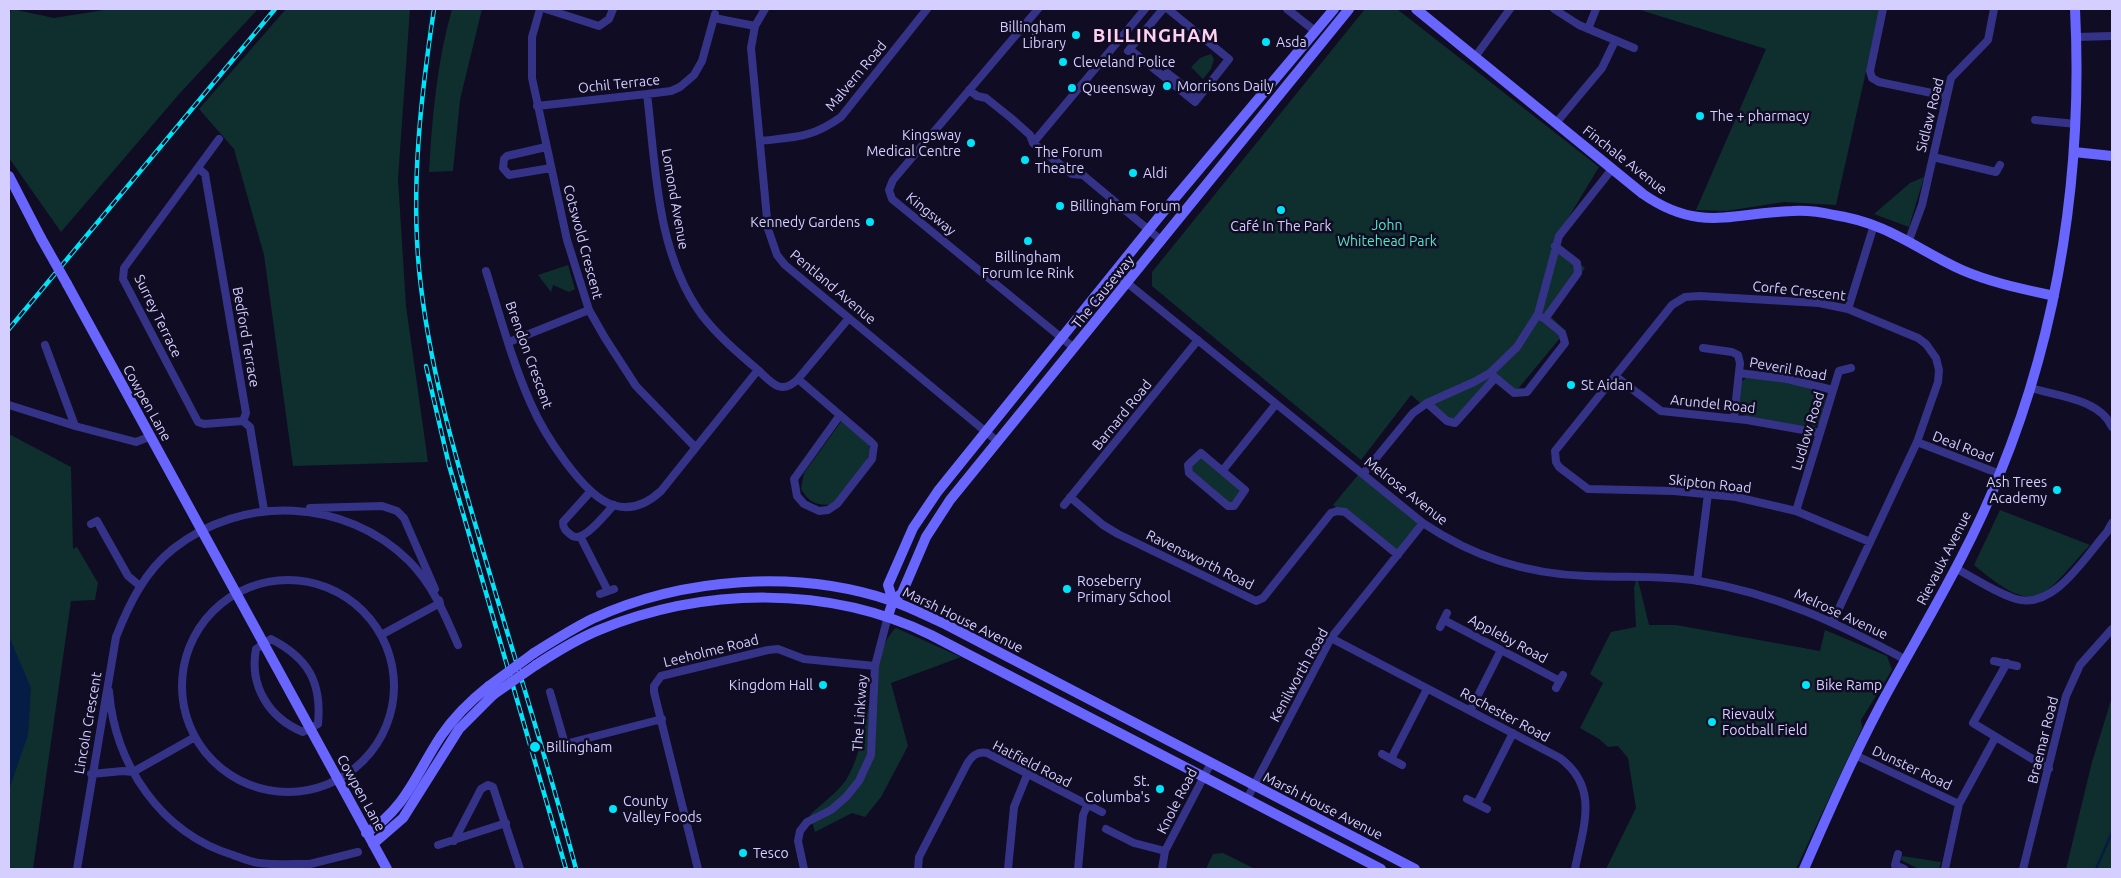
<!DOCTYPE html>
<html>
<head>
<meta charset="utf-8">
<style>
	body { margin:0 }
	#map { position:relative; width:2121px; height:878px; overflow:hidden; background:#100c24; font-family:Ubuntu,sans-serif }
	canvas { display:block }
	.frame { position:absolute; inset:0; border:10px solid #d4cfff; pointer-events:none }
</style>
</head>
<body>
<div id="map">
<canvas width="2121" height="878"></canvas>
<div class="frame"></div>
</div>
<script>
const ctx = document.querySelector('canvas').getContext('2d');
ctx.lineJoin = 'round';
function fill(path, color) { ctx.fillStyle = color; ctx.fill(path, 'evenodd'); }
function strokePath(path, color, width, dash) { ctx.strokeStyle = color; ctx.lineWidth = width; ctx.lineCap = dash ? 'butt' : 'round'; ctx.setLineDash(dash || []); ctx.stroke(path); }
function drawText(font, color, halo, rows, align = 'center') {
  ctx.font = font + ' Ubuntu,sans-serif'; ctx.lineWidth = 5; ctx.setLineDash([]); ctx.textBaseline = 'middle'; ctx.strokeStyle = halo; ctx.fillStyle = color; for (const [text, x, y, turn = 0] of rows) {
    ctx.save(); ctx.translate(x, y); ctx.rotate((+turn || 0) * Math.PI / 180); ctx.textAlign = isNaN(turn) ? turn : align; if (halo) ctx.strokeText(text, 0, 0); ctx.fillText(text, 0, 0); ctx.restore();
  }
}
fill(new Path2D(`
	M 12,9 L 54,18 L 110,9 L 258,9 L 180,93 L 61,232 L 9,158 L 9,15 Z
	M 286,9 L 410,9 L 398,179 L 406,306 L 428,462 L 293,466 L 264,255 L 234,149 L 199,109 Z
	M 452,9 L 482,9 L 460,100 L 453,171 L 429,172 C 432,117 437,62 452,9 Z
	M 1365,9 L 1397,9 L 1599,167 L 1553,243 L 1555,246 L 1585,268 L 1550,316 L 1566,331 L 1512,396 L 1495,383 L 1454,426 L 1430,411 L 1411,395 L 1361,460 L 1152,286 L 1152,272 Z
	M 1637,9 L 1880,9 L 1836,205 L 1784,202 L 1726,211 L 1696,210 L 1766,49 Z
	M 1211,54 L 1214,59 L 1211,69 L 1203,79 L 1191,67 L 1200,58 Z
	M 1924,177 L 1909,227 L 1874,214 L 1910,183 Z
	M 568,265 L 575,289 L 569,292 L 553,285 L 551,292 L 538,275 Z
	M 1747,377 L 1783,382 L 1821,390 L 1826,398 L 1819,424 L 1813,428 L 1745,416 L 1738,406 L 1741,382 Z
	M 843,419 C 850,425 860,430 865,437 C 881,456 847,488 835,504 C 818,506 810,504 801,489 L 804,473 Z
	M 9,434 L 71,467 L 73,549 L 77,547 L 98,583 L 95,600 L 71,601 L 33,869 L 9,869 Z
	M 1203,454 L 1245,490 L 1231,507 L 1187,469 Z
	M 1358,475 L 1419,523 L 1398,551 L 1333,505 Z
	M 2000,510 L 2090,545 C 2041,599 2037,618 1974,565 Z
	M 1637,576 L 1649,625 L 1676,625 L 1820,651 L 1825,630 L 1887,656 L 1892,670 L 1861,720 L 1862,728 L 1796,869 L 1606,869 L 1636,808 L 1628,758 L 1618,746 L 1608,747 L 1599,739 L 1580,728 L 1603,683 L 1590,674 L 1611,632 L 1636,627 L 1634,588 Z
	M 896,628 L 961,657 L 891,683 L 908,746 L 881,797 L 865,817 L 852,813 L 815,832 L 810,815 C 821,804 837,793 846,780 C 871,743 869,650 896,628 Z
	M 2112,697 L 2112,869 L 2066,869 L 2092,762 Z
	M 1223,853 L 1255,869 L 1206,869 L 1213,854 Z
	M 1902,856 L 1941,862 L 1939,869 L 1919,869 L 1901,860 Z`), '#0e2f2d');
fill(new Path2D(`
	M 9,636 L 31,688 L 28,735 L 9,790 Z`), '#051d44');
strokePath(new Path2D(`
	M 2096,869 L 2112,832`), '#051d44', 2.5);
strokePath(new Path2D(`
	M 540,9 L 532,37 L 532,78 L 567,240 L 589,310 L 605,338 L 636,386 L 695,447
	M 546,9 L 599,26 L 609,19 L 613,9
	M 765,9 L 755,26 L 751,48 L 768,229 L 777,255 L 785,265 L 997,441
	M 1038,9 L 893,180 L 889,190 L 892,199 L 1074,348
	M 1163,9 L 1128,51 L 1132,51 L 1195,102 L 1229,59 L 1168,9
	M 1287,9 L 1315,31
	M 1554,9 L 1579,25 L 1634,48
	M 1883,9 L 1870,71 L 1872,78 L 1879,82 L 1946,96
	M 714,18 L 755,26
	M 1588,29 L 1596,9
	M 2076,37 L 2112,36
	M 1475,57 L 1510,9
	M 1167,73 L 1197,96
	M 969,90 L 977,96 L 986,98 L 1011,118 L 1030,135 L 1033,143 L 1072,174 L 1083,175 L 1162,241
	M 647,94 C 656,168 656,251 701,314 C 717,335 738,353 758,370 C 772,383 781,396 798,379 L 849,318
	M 537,106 L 647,94 L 671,91 L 680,87 L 694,75 L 702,61 L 715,14
	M 2035,120 L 2076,124
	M 1556,123 L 1602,68 L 1615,41
	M 219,139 L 124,268 L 123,279 L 198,422 L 204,424 L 243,421
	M 760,141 C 795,137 812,138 841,117 L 927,9
	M 1033,143 L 1145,9
	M 546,147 L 507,156 L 504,159 L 503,168 L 509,175 L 551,168
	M 1933,157 L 1996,172 L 2000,165
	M 198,168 L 205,174 L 246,413 L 243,421
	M 1909,240 L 1922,205 L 1951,78 L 1988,40 L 1994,9
	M 486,271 C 500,315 512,362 531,404 C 543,432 583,496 613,505 C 631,511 648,503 661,491 L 758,370
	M 1115,273 L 1423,523 C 1473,557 1526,574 1586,576 C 1624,578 1661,575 1699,581 C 1776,594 1838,623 1906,660
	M 1848,309 L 1874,225
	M 1541,317 L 1545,319 L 1578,273 L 1577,263 L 1555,246
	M 509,342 L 589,310
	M 45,345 L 75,426 L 136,442 L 149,437
	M 1703,348 L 1732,352 L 1738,355 L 1740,363 L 1734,418
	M 1490,373 L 1514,393 L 1527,392 L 1565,343 L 1562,333 L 1545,319
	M 1739,373 L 1787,379 L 1833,390
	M 1615,376 L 1661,411 L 1747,420 L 1820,433
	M 798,379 L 870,441 L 874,445 L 872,459 L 837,504 L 828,510 L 819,511 L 804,504 L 797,496 L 794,479 L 840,415
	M 2031,388 C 2057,396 2100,399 2112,427
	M 1427,403 L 1447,421 L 1455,423 L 1495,378
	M 9,405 L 75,426
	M 243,421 L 250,427 L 264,510
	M 1917,442 L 2000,474
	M 1201,453 L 1245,490 L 1234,506 L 1228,506 L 1189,473 L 1188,465 Z
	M 1223,470 L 1276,404
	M 1363,474 L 1413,413 L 1427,403 L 1474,382 L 1490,373 L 1517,347 L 1538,314 L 1559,236 L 1612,169
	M 591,491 L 563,522 C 563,529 566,531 571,535 C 582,545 605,514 614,505
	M 1070,497 L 1103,525 L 1118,534 L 1256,601 L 1263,598 L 1331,513 L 1337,511 L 1345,512 L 1398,555
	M 1064,505 L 1198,340
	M 310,508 L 382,506 L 397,511 L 404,518 L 435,589
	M 1796,511 L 1839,371 L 1851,368
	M 91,524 L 97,521 L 128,576 L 140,586
	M 581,538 L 608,591
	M 1957,569 C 1976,579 1996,593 2016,599 C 2054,610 2085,557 2107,532 L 2112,523
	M182 686a106 106 0 1 1 212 0a106 106 0 1 1-212 0Z
	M 1697,581 L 1708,494
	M 600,594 L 614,589
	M 1444,620 L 1560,681
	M 1833,621 L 1917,442 L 1938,382 L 1939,370 L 1936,358 L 1926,344 L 1918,338 L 1848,309 L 1819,303 L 1700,296 L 1685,297 L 1672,305 L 1555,451 L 1556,462 L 1559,467 L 1588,489 L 1674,491 L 1736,497 L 1796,511 L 1870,542
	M 1440,627 L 1447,613
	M 381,635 L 440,603 L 439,600
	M 1331,638 L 1560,758 C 1600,788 1583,827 1575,869
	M 271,639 C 308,658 322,682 318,724 L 303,732 C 269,718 249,686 256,649 Z
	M 1994,661 L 2017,666
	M 2007,663 L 1973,723 L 2049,769
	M 1556,688 L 1563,675
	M 109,691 C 115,765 161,833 233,855 C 241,858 250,862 259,863 C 275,865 292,864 308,864
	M 550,692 L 565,744 L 662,719
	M 1470,711 L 1501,650
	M 1382,754 L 1402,765
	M 1855,755 L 1959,804
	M 1391,759 L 1427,689
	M 91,774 L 123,771 L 133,772 L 195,737
	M 1247,799 L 1331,638 L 1423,523
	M 1467,799 L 1487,809
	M 1477,804 L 1513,733
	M 1106,829 L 1134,843 L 1165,851
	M 454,841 L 481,789 L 488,785 L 493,787 L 520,869
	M 438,845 L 506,823
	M 1898,854 L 1895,865 L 1904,869
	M 77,869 L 116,637 C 129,604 145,571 173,549 C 242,494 346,498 409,561 C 433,585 445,615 458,645
	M 290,869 L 358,852
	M 698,869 L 654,692 L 654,686 L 661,676 L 768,650 L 778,649 L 804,659 L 875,666
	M 804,869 L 798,841 L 800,831 L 807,822 L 831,810 L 846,797 L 859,781 L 871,755 L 875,666 L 888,616
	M 918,869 L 919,857 L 967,764 C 972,756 977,751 987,753 L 1102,812
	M 1008,869 L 1014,807 L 1027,775
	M 1078,869 L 1083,815 L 1087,806
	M 1162,869 L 1165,851 L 1211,763
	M 1945,869 L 1959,804 L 1995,738
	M 2023,869 L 2066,696 L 2080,665 L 2112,629`), '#353387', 8);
strokePath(new Path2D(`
	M 1416,9 L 1643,194 C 1699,233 1732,213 1792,211 C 1806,210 1821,212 1834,215 C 1888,223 1916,249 1962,270 C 1992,283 2023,289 2054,296
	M 2074,152 L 2112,156
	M 9,176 L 41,238
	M 67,284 L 387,869
	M 893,601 L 888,585 L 913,528 L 938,491 L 1159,217 L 1334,9
	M 888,616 L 893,601 L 902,593 L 926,537 L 950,500 L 1349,9
	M 534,653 C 553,641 572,629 592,619 C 683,577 798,569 892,601 C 910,607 927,616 945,624 L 1415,869
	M 536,665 C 556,652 577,639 599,630 C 704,587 829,585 931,635 L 1381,869
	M 366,833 C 405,810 417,772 441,736 C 454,717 470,701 489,686
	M 373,844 L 403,818 L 459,729 L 493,695
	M 1804,869 C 1828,814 1852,759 1880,706 C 1921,629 1968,555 2000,473 C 2060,326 2083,167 2075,9`), '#6866ff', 10);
const rail = new Path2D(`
	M 434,9 C 421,95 411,183 419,269 C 428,361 453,449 479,537 C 511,648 547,758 576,869
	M 9,329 L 275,9
	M 426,366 L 449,465 L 566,869`);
strokePath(rail, '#00e4fa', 4.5);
strokePath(rail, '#100c24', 2.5, [8]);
strokePath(new Path2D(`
	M 41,238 L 67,284
	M 489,686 L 534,653
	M 493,695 L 536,665`), '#6866ff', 10);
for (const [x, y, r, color] of [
	[1076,35,5,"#00e4fa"],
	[1266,42,5,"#00e4fa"],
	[1063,62,5,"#00e4fa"],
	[1167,86,5,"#00e4fa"],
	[1072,88,5,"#00e4fa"],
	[1700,116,5,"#00e4fa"],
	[971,143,5,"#00e4fa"],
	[1025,160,5,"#00e4fa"],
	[1133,173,5,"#00e4fa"],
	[1060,206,5,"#00e4fa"],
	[1281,210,5,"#00e4fa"],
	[870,222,5,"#00e4fa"],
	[1028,241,5,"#00e4fa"],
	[1571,385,5,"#00e4fa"],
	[2057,490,5,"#00e4fa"],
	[1067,589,5,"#00e4fa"],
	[823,685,5,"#00e4fa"],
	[1806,685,5,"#00e4fa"],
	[1712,722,5,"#00e4fa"],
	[535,747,6,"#00e4fa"],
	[1160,789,5,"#00e4fa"],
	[613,809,5,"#00e4fa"],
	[743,853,5,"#00e4fa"]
]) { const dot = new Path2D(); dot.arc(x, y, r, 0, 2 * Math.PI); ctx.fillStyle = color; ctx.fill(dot); strokePath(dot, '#100c24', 2); }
drawText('14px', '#d4cfff', '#100c24', [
	["Billingham",1066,27,"right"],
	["Library",1066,43,"right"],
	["Asda",1276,42],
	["Cleveland Police",1073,62],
	["Morrisons Daily",1177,86],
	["Queensway",1082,88],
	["The + pharmacy",1710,116],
	["Kingsway",961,135,"right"],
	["Medical Centre",961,151,"right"],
	["The Forum",1035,152],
	["Theatre",1035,168],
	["Aldi",1143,173],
	["Billingham Forum",1070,206],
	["Kennedy Gardens",860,222,"right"],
	["Café In The Park",1281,226,"center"],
	["Billingham",1028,257,"center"],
	["Forum Ice Rink",1028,273,"center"],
	["St Aidan",1581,385],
	["Ash Trees",2047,482,"right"],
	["Academy",2047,498,"right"],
	["Roseberry",1077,581],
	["Primary School",1077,597],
	["Kingdom Hall",813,685,"right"],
	["Bike Ramp",1816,685],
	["Rievaulx",1722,714],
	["Football Field",1722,730],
	["Billingham",546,747],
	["St.",1150,781,"right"],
	["Columba's",1150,797,"right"],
	["County",623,801],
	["Valley Foods",623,817],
	["Tesco",753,853]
], 'left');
drawText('14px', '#d4cfff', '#100c24', [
	["Malvern Road",856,76,-50],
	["Ochil Terrace",619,84,-6],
	["Sidlaw Road",1930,115,-76],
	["Finchale Avenue",1625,160,38],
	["Lomond Avenue",675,199,80],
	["Kingsway",931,214,39],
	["Cotswold Crescent",583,242,75],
	["Pentland Avenue",833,287,40],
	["Corfe Crescent",1799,291,6],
	["The Causeway",1103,292,-51],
	["Surrey Terrace",158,316,64],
	["Bedford Terrace",246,337,80],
	["Brendon Crescent",529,355,70],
	["Peveril Road",1788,369,10],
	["Cowpen Lane",147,403,61],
	["Arundel Road",1713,404,6],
	["Barnard Road",1122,415,-51],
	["Ludlow Road",1808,431,-73],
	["Deal Road",1963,447,21],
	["Skipton Road",1710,484,6],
	["Melrose Avenue",1406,491,38],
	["Rievaulx Avenue",1944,558,-63],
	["Ravensworth Road",1200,560,26],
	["Melrose Avenue",1841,614,25],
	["Marsh House Avenue",963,620,26],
	["Appleby Road",1508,639,28],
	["Leeholme Road",711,651,-14],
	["Kenilworth Road",1299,675,-61],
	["The Linkway",860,713,-86],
	["Rochester Road",1505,715,28],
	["Lincoln Crescent",88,723,-80],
	["Braemar Road",2043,740,-76],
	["Hatfield Road",1032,764,27],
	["Dunster Road",1912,768,25],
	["Cowpen Lane",361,793,61],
	["Knole Road",1177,801,-63],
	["Marsh House Avenue",1323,806,27]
]);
drawText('14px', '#50eac2', '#100c24', [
	["John",1387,225],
	["Whitehead Park",1387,241]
]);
ctx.letterSpacing = '1px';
drawText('bold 19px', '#ffd1ef', '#100c24', [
	["BILLINGHAM",1156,36]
]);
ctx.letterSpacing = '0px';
</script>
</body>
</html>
